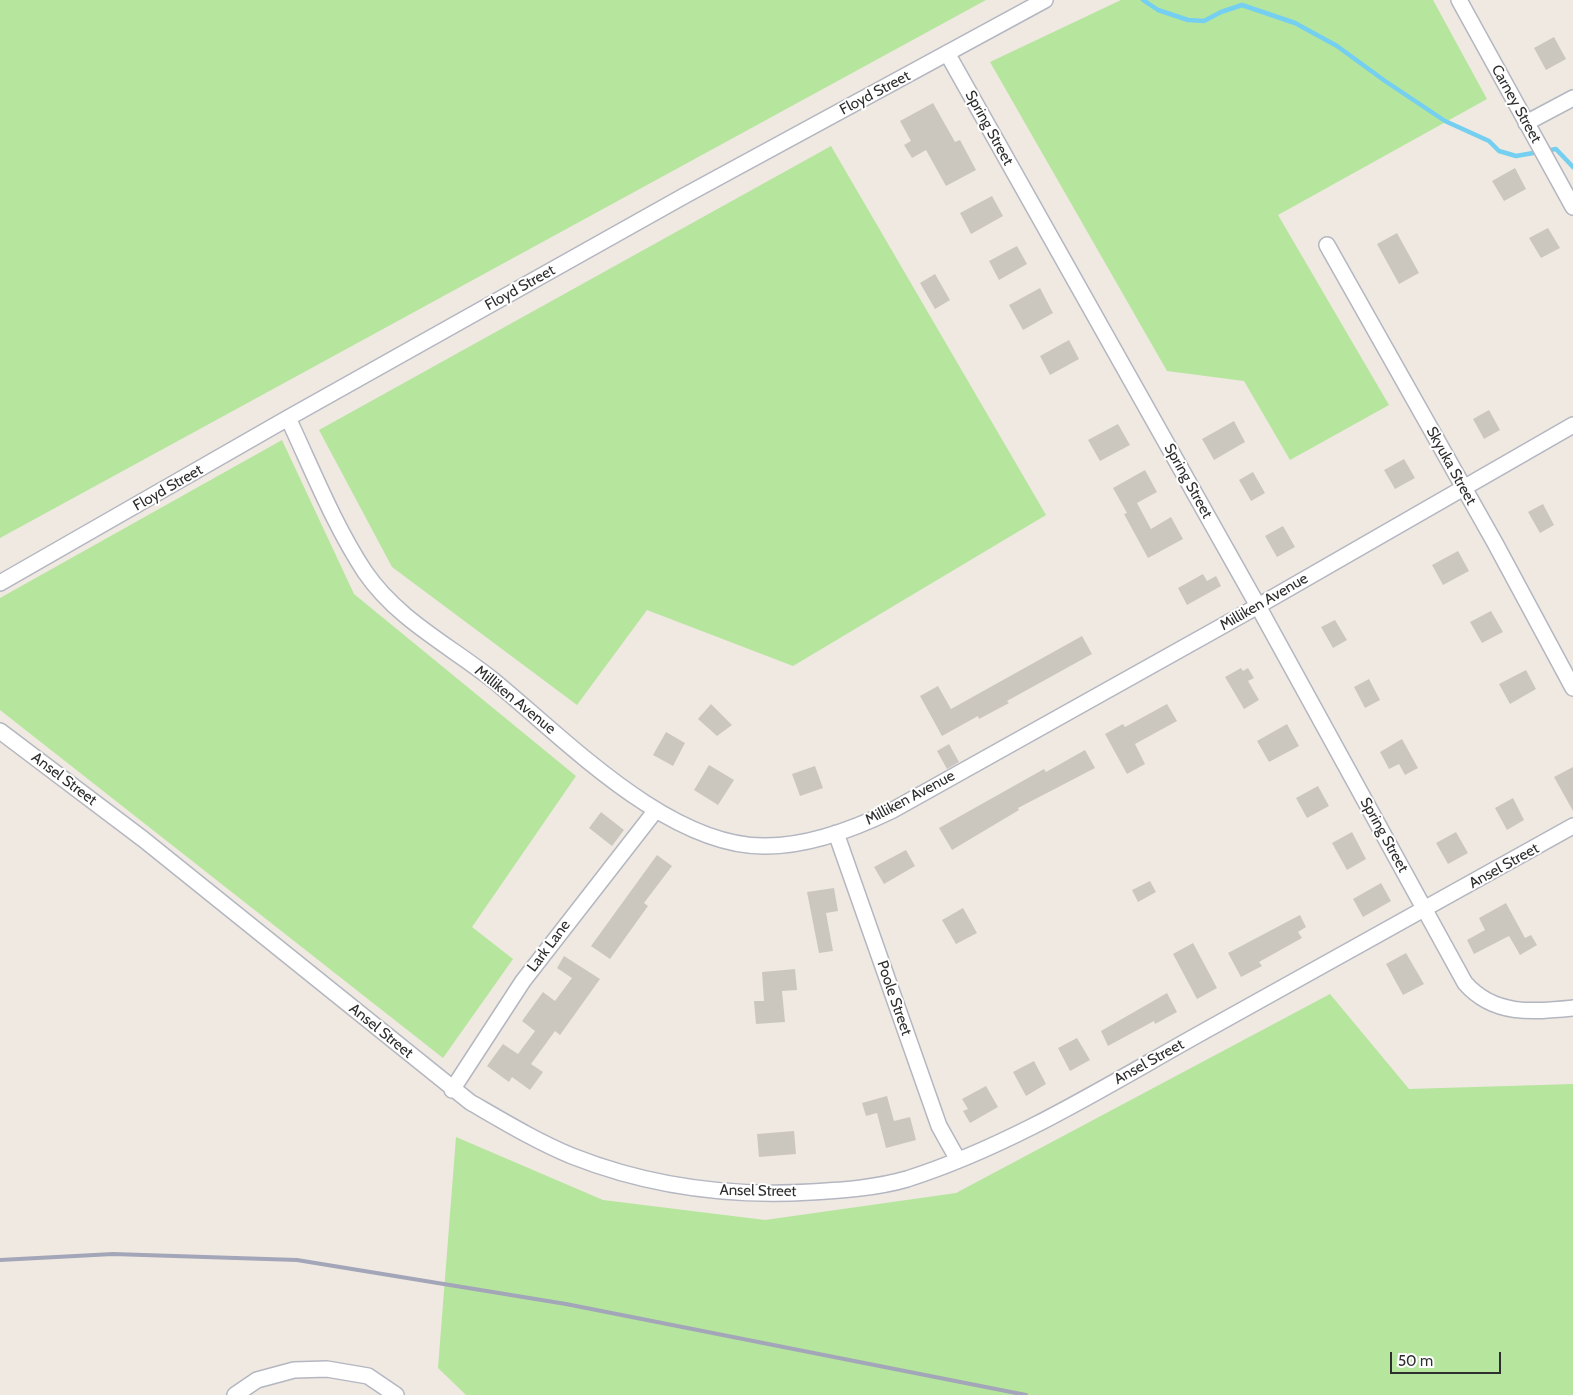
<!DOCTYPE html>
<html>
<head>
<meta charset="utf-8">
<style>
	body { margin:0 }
	#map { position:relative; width:1573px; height:1395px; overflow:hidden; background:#efe9e1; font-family:Cabin,sans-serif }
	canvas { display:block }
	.scale { position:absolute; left:1390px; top:1352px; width:111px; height:22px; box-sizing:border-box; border:2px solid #2e2e2e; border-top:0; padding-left:6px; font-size:15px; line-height:18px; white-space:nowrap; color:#2e2e2e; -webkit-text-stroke:4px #fff; paint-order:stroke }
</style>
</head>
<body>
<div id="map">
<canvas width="1573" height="1395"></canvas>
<div class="scale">50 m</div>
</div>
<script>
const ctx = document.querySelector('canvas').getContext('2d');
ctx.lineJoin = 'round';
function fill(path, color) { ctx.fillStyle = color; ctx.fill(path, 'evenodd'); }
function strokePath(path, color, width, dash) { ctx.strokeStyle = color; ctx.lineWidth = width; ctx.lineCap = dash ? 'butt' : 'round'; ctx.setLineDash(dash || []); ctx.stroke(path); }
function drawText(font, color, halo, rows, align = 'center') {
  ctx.font = font + ' Cabin,sans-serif'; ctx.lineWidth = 4; ctx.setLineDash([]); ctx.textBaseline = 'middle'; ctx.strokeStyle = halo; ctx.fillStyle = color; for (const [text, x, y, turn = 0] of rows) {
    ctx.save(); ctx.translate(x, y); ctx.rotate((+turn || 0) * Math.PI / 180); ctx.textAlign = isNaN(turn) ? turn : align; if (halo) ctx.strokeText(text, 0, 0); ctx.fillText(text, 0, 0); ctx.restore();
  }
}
fill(new Path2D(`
	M 0,0 L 986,0 L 0,538 Z
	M 1121,0 L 1433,0 L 1487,99 L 1278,215 L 1389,405 L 1290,460 L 1244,381 L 1167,371 L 990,62 Z
	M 831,146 L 1046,515 L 793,666 L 647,610 L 577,705 L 392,567 L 319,430 Z
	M 282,440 L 354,594 L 576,776 L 472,927 L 513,959 L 443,1058 L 0,710 L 0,598 Z
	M 1330,994 L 1409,1089 L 1573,1084 L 1573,1395 L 466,1395 L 438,1368 L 456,1137 L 603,1200 L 765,1220 L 956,1193 Z`), '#b6e59e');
strokePath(new Path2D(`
	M 1143,0 L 1158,10 L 1188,20 L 1204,21 L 1221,12 L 1242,5 L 1295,23 L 1337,46 L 1385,81 L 1445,121 L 1489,141 L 1499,151 L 1516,156 L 1556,149 L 1573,167`), '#75cff0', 4.5);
fill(new Path2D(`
	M 1554,37 L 1566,59 L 1546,70 L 1534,48 Z
	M 933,103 L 955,142 L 960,140 L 976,170 L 946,186 L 926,150 L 912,158 L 904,145 L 911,141 L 900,121 Z
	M 1515,168 L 1526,189 L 1504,201 L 1492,181 Z
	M 992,196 L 1003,216 L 971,234 L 960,213 Z
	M 1548,228 L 1560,248 L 1541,258 L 1529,238 Z
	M 1397,233 L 1419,273 L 1399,284 L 1377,244 Z
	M 1017,246 L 1027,264 L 999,280 L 989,261 Z
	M 935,274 L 950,300 L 935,309 L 920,283 Z
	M 1040,288 L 1053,313 L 1023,330 L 1009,305 Z
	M 1069,340 L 1079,359 L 1050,375 L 1040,356 Z
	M 1489,410 L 1500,430 L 1484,439 L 1473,419 Z
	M 1234,421 L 1245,442 L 1214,460 L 1202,439 Z
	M 1118,424 L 1130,445 L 1100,461 L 1088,440 Z
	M 1404,459 L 1415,478 L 1395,489 L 1384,470 Z
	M 1145,470 L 1157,492 L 1137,503 L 1151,529 L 1171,517 L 1183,539 L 1148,558 L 1124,514 L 1127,513 L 1113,488 Z
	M 1253,472 L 1265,493 L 1251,501 L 1239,480 Z
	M 1543,504 L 1554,525 L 1540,533 L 1528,512 Z
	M 1283,526 L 1295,547 L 1277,557 L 1265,536 Z
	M 1458,551 L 1469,571 L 1443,585 L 1432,565 Z
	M 1203,574 L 1207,581 L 1216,576 L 1221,586 L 1187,605 L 1178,588 Z
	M 1491,611 L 1503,632 L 1482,643 L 1470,622 Z
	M 1335,620 L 1347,640 L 1333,648 L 1321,627 Z
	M 1082,636 L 1092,654 L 1007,701 L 1009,703 L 979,719 L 978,716 L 942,736 L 920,696 L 938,686 L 951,709 Z
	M 1241,668 L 1243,671 L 1248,668 L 1254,678 L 1248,681 L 1259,700 L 1244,709 L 1225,677 Z
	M 1526,670 L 1536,689 L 1510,704 L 1499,684 Z
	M 1369,679 L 1380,700 L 1365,708 L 1354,687 Z
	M 711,704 L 732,725 L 717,736 L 698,719 Z
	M 1167,704 L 1177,721 L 1135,744 L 1145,764 L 1127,774 L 1105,734 L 1123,724 L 1125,727 Z
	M 1287,724 L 1299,746 L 1269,762 L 1257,741 Z
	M 666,732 L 685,743 L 673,766 L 653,755 Z
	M 1402,739 L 1418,768 L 1405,775 L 1399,764 L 1389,769 L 1380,752 Z
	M 949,744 L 959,762 L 947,769 L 937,751 Z
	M 1085,750 L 1095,768 L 1018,808 L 1019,810 L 952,850 L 939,828 L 1044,769 L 1046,772 Z
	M 709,765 L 734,780 L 718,805 L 694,790 Z
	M 815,766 L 823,788 L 800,796 L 792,774 Z
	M 1573,767 L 1573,811 L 1554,777 Z
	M 1318,786 L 1329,806 L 1307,818 L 1296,798 Z
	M 1513,798 L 1524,820 L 1507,830 L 1495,808 Z
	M 601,812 L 624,830 L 612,846 L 589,828 Z
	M 1352,832 L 1366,859 L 1347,870 L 1332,843 Z
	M 1456,832 L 1468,853 L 1448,864 L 1436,843 Z
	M 906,850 L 915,866 L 884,884 L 874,867 Z
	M 657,855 L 672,866 L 644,903 L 648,906 L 610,959 L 591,946 Z
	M 1150,881 L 1156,892 L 1138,902 L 1132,890 Z
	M 1381,883 L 1391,901 L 1363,917 L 1353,899 Z
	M 834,888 L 838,911 L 826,913 L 833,951 L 819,953 L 807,892 Z
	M 1506,903 L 1525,938 L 1531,935 L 1537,945 L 1520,955 L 1509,936 L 1474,954 L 1467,940 L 1485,930 L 1479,918 Z
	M 963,908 L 977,933 L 956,944 L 942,920 Z
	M 1300,915 L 1306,927 L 1298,932 L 1302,938 L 1259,962 L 1262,966 L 1241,977 L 1228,953 Z
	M 1193,943 L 1217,988 L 1197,999 L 1173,954 Z
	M 1406,953 L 1424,984 L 1403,995 L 1386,964 Z
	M 564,956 L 600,979 L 560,1035 L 555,1031 L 531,1064 L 543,1072 L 530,1090 L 512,1077 L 509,1082 L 487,1066 L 503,1044 L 518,1054 L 535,1031 L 522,1021 L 543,992 L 555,1001 L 572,978 L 557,968 Z
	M 795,969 L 797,990 L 782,991 L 785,1022 L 756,1024 L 754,1001 L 764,1001 L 762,972 Z
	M 1167,993 L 1177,1012 L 1155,1024 L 1154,1021 L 1108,1046 L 1101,1031 Z
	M 1077,1038 L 1090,1060 L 1070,1071 L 1058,1048 Z
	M 1034,1061 L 1046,1084 L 1026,1096 L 1013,1072 Z
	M 986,1086 L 998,1107 L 970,1123 L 963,1111 L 968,1109 L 962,1099 Z
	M 887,1096 L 894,1121 L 910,1117 L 916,1140 L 886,1148 L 877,1113 L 866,1116 L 862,1103 Z
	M 794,1131 L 796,1154 L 759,1157 L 757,1134 Z`), '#cbc7bf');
const minor = new Path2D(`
	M 1459,0 L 1573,207
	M 947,53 L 1258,606 L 1465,983 C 1494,1016 1532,1012 1573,1008
	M 1526,123 L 1573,98
	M 1327,245 L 1495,543 L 1573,688
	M 288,418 C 312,469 334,525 365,572 C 398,620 449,645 493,680 C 565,739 669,848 766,846 C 810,846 854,829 893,810 L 1258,606 L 1573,425
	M 0,583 L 288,418 L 684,196 L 1045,0
	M 0,731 L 143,839 L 470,1102 C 503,1121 536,1141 572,1156 C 648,1186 729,1197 811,1192 C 843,1190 876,1188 907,1179 C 1011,1146 1106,1086 1201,1033 C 1325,965 1449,896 1573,826
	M 836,833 L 939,1126 L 958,1160
	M 452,1090 L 523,981 L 656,810
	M 235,1395 L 257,1380 L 294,1370 L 327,1369 L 368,1376 L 396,1395`);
strokePath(minor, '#b4b7c1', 18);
strokePath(minor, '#fff', 15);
strokePath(new Path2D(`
	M 0,1260 L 113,1254 L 297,1260 L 566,1304 L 1026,1395`), '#a3a6b8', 4);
drawText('15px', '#2e2e2e', '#fff', [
	["Floyd Street",875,93,-28],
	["Carney Street",1516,104,61],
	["Spring Street",989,128,61],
	["Floyd Street",520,288,-29],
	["Skyuka Street",1451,466,61],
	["Spring Street",1188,481,61],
	["Floyd Street",168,488,-30],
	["Milliken Avenue",1264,602,-30],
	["Milliken Avenue",515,700,39],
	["Ansel Street",64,779,37],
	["Milliken Avenue",910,798,-28],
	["Spring Street",1384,835,61],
	["Ansel Street",1504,866,-29],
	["Lark Lane",549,946,-53],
	["Poole Street",894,998,71],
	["Ansel Street",381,1031,39],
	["Ansel Street",1149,1062,-29],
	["Ansel Street",758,1191,1]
]);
</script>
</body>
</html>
